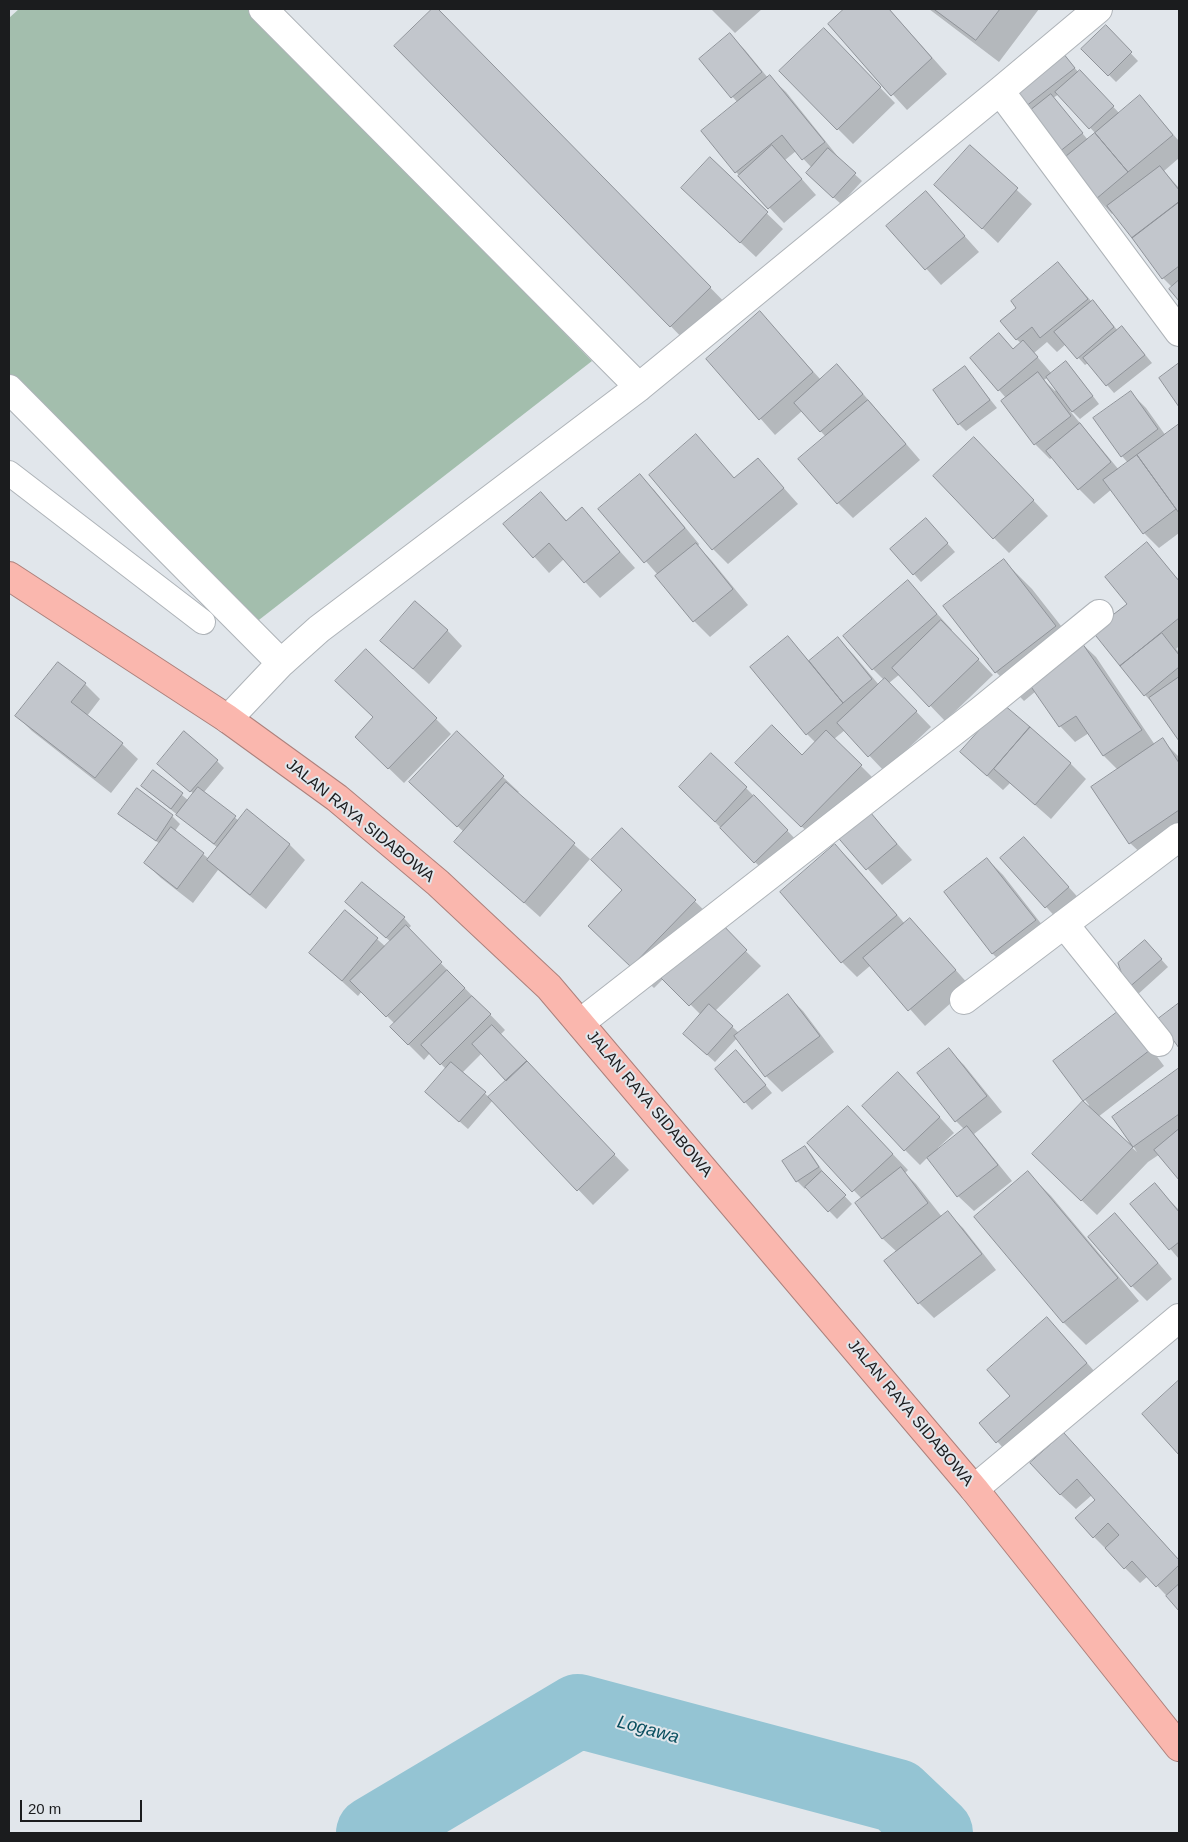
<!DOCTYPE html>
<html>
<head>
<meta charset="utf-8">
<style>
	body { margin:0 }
	#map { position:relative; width:1188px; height:1842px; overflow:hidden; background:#e1e6eb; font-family:Arial,sans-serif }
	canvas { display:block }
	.frame { position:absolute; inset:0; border:10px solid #1b1c1e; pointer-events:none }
	.scale { position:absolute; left:20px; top:1800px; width:122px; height:22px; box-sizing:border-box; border:2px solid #1b1c1e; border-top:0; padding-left:6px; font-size:15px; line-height:18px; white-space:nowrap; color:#1b1c1e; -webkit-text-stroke:4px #e1e6eb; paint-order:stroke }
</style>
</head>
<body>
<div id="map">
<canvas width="1188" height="1842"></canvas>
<div class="frame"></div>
<div class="scale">20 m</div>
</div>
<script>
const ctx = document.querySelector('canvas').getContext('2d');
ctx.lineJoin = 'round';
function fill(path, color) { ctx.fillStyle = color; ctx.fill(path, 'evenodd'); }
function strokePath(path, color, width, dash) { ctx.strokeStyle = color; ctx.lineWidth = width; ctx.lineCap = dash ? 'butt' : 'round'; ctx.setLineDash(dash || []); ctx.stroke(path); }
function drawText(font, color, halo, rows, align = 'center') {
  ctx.font = font + ' Arial,sans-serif'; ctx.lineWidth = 4; ctx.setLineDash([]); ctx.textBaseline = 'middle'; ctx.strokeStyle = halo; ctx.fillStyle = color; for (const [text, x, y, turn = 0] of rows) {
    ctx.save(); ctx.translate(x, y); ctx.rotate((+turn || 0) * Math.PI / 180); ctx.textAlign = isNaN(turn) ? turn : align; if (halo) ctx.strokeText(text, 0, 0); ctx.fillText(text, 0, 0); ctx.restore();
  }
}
fill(new Path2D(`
	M 19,9 L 248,9 L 592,361 L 255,623 L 9,376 L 9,18 Z`), '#a3bead');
fill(new Path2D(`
	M 434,9 L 437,9 L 464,36 L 738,316 L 699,355 L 396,46 Z
	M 711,9 L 762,9 L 735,33 Z
	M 846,9 L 889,9 L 947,74 L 907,110 L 829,24 Z
	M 929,9 L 1039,9 L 999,62 Z
	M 1106,27 L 1138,61 L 1116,82 L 1083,49 Z
	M 730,35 L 745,50 L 768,78 L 770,77 L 786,92 L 839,158 L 838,159 L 862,181 L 841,204 L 815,181 L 812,168 L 796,151 L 785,160 L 816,195 L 784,223 L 736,172 L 738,103 L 700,59 Z
	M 839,45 L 895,103 L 853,144 L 838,129 Z
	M 1059,50 L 1079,73 L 1087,79 L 1120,114 L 1140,97 L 1179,141 L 1179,158 L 1164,171 L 1179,188 L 1179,299 L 1171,290 L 1173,288 L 1163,278 L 1114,212 L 1112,214 L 1097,198 L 1066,160 L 1026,107 ZM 1059,94 L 1096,134 L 1088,140 L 1053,98 Z
	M 970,147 L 1032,204 L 998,243 L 936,185 Z
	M 710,159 L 783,229 L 756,257 L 698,203 Z
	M 926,193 L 979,252 L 941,285 L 888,226 Z
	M 1058,264 L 1092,302 L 1100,309 L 1118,331 L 1129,335 L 1152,363 L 1114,393 L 1088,363 L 1085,365 L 1066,344 L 1057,352 L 1047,342 L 1034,353 L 1052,374 L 1073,370 L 1099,404 L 1080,419 L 1071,410 L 1070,411 L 1119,470 L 1128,463 L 1122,456 L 1131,393 L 1146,408 L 1166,436 L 1179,426 L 1179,533 L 1159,548 L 1144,533 L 1112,489 L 1094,504 L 1079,489 L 1053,457 L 1050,459 L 1035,444 L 1006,398 L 971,358 L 999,335 L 1014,350 L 1021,343 L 1016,339 L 1018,308 ZM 1047,378 L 1057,390 L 1055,391 L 1044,380 Z
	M 760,313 L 821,380 L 837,366 L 852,381 L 920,460 L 853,518 L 838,503 L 826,437 L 802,411 L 775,435 L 708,359 Z
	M 965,368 L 997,408 L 966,431 L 959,424 Z
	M 696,436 L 735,479 L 758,459 L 798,504 L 728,564 L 713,549 Z
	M 990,454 L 1048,516 L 1009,553 L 994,538 Z
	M 640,475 L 655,491 L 699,544 L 698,546 L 711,560 L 748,605 L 710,637 L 694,621 L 658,575 L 600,509 Z
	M 541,493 L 567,521 L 582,509 L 635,568 L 600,598 L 564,559 L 549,573 L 505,524 Z
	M 933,527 L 955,552 L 921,582 L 892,549 Z
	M 1147,544 L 1179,580 L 1179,646 L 1176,649 L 1179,652 L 1179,738 L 1155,705 L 1145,695 L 1094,632 L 1128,604 Z
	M 1004,561 L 1032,589 L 1076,645 L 1080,642 L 1096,657 L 1155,745 L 1162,740 L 1179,757 L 1179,836 L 1146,858 L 1130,843 L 1118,770 L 1104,756 L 1089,733 L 1075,742 L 1060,726 L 1036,691 L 1024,701 L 996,672 Z
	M 908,582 L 952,630 L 951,631 L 993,675 L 945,721 L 900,674 L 889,683 L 931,727 L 884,771 L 845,730 L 834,739 L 876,781 L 818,842 L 752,779 L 802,757 L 816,743 L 807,734 L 788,638 L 810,662 L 838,639 L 853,654 L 879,685 L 884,680 L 873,669 Z
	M 447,630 L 462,646 L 429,684 L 382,641 Z
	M 85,684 L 100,699 L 87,716 L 122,744 L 138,759 L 111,793 L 32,731 L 17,716 Z
	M 1003,705 L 1071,764 L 1086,779 L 1051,819 L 1010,783 L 1003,790 L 977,767 Z
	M 436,719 L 451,734 L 404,783 L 372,752 Z
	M 217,761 L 224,768 L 204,792 L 239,821 L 247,811 L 290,845 L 305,860 L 266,909 L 218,870 L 193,903 L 161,878 L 145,863 L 160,844 L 128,821 L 120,814 L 138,789 L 172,816 L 180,824 L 175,831 L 209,859 L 218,848 L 142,786 L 153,771 L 189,801 L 194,794 L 166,771 Z
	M 503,777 L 519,792 L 517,793 L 590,859 L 540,917 L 456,842 L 464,832 L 426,797 Z
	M 746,788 L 803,847 L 771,878 L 696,803 Z
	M 865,808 L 912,860 L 882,885 L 836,833 Z
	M 622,830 L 761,966 L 715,1011 L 739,1033 L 788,996 L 803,1011 L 834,1052 L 782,1092 L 766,1076 L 737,1038 L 715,1062 L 692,1041 L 701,1015 L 664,978 L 654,988 L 612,948 L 624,890 Z
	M 835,846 L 851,861 L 905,924 L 910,919 L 970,986 L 925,1026 L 871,965 L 857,977 L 842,962 Z
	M 1039,854 L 1083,903 L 1061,923 L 1002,859 Z
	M 987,859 L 1003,875 L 1050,935 L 1008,969 L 993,954 L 945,893 Z
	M 354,910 L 404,918 L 411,926 L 408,929 L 505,1030 L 500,1035 L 629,1170 L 593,1205 L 493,1100 L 468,1129 L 434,1099 L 446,1069 L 430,1053 L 424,1060 L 392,1028 L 395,1024 L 362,991 L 358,996 L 311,953 L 346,912 L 386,947 L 391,942 ZM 482,1053 L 508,1080 L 490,1098 L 462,1073 Z
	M 1152,949 L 1168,967 L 1136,996 L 1128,989 Z
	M 1135,1027 L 1164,1066 L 1098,1117 L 1137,1152 L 1114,1117 L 1179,1069 L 1179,1178 L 1160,1154 L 1148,1162 L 1097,1215 L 1049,1169 L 1089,1105 L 1055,1061 Z
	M 949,1050 L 964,1065 L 1002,1112 L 974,1134 L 1012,1181 L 974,1211 L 958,1196 L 928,1157 L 920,1165 L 905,1150 L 914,1089 L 954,1133 L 938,1148 L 939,1150 L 965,1130 L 956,1121 Z
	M 744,1059 L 772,1093 L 752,1110 L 745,1102 Z
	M 863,1123 L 908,1170 L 905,1173 L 916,1184 L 942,1217 L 948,1213 L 963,1228 L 996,1270 L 934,1318 L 919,1303 L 897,1252 L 882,1238 L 862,1199 L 809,1143 Z
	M 805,1147 L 812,1155 L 825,1175 L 852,1204 L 837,1219 L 806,1187 L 805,1189 L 797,1181 Z
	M 1028,1173 L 1051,1196 L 1139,1301 L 1086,1345 L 1064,1323 L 976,1217 Z
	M 1155,1185 L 1179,1210 L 1179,1259 L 1132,1204 Z
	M 1115,1215 L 1130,1230 L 1172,1279 L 1147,1301 L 1132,1286 Z
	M 1062,1334 L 1101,1379 L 1012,1458 L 981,1423 L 1012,1396 Z
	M 1179,1382 L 1179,1453 L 1144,1414 Z
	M 1079,1450 L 1179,1560 L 1179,1609 L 1148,1576 L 1140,1583 L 1094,1537 L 1097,1500 L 1092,1495 L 1076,1509 L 1060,1494 Z`), '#0003');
strokePath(new Path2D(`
	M 373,1833 L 578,1711 L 897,1796 L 936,1833`), '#94c4d3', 74);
const building = new Path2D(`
	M 432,9 L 438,9 L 711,287 L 670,327 L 394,46 Z
	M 844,9 L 889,9 L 932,58 L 891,96 L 828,24 Z
	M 934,9 L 1000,9 L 976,40 Z
	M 1106,25 L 1132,52 L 1108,76 L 1081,49 Z
	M 824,28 L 881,87 L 837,130 L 779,71 Z
	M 730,33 L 762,72 L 731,98 L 699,59 Z
	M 1059,48 L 1075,68 L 1025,107 L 1010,88 Z
	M 1080,70 L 1114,106 L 1089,129 L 1055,92 Z
	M 770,75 L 825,142 L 802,160 L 782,135 L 735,173 L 701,131 Z
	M 1051,94 L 1083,133 L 1054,156 L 1027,113 Z
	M 1140,95 L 1173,135 L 1128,172 L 1095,133 Z
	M 1095,133 L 1128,172 L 1096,199 L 1063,159 Z
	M 772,145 L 802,179 L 768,209 L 738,176 Z
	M 970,145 L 1018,188 L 982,229 L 934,185 Z
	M 828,148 L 856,173 L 833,198 L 806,173 Z
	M 710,157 L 768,212 L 740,243 L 681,188 Z
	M 1160,166 L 1179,190 L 1179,202 L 1132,238 L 1107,206 Z
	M 926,191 L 965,236 L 925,270 L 886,226 Z
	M 1179,202 L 1179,266 L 1162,279 L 1132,238 Z
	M 1058,262 L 1088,299 L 1040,338 L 1032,327 L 1016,340 L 1000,321 L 1016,308 L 1011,301 Z
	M 1179,280 L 1179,301 L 1169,289 Z
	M 1093,300 L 1114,327 L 1077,359 L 1054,332 Z
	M 760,311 L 813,372 L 759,420 L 706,359 Z
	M 1122,326 L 1145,355 L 1106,386 L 1083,358 Z
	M 999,333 L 1013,349 L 1023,340 L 1038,357 L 998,391 L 970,358 Z
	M 1066,361 L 1093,396 L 1072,412 L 1046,377 Z
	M 1179,363 L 1179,407 L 1159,378 Z
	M 837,364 L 863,394 L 820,432 L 794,403 Z
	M 965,366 L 990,400 L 958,425 L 933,390 Z
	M 1038,372 L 1071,416 L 1034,445 L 1001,401 Z
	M 1131,391 L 1158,429 L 1121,457 L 1093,418 Z
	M 868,400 L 906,444 L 837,504 L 798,459 Z
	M 1080,423 L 1111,462 L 1078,490 L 1046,451 Z
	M 1179,424 L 1179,513 L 1137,455 Z
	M 696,434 L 734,478 L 758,458 L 784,488 L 712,550 L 649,475 Z
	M 974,437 L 1034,500 L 993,539 L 933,476 Z
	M 1137,455 L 1176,509 L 1143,534 L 1103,480 Z
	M 640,474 L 685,528 L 644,563 L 598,509 Z
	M 541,492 L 566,521 L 582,507 L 620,552 L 584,583 L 549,543 L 533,558 L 503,524 Z
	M 926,518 L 948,543 L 913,575 L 890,549 Z
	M 1147,542 L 1179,581 L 1179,618 L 1120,666 L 1092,631 L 1127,604 L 1105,577 Z
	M 696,543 L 733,589 L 693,622 L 655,576 Z
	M 1004,559 L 1056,626 L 995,673 L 943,606 Z
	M 908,580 L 937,614 L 872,670 L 843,636 Z
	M 415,601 L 448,630 L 413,669 L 380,641 Z
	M 941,620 L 979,659 L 929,707 L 892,668 Z
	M 1162,633 L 1179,655 L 1179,667 L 1144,696 L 1120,666 Z
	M 788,636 L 843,703 L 806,735 L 750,667 Z
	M 838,637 L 872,679 L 843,703 L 809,661 Z
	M 1080,640 L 1142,730 L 1103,756 L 1076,716 L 1059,727 L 1025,678 Z
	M 366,649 L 437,718 L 388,769 L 355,737 L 373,717 L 335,681 Z
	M 58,662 L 86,683 L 71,702 L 123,743 L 95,778 L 15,716 Z
	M 1179,677 L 1179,741 L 1149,698 Z
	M 885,678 L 917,711 L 868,757 L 837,723 Z
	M 1003,704 L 1030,727 L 987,776 L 960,752 Z
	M 772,725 L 802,755 L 826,730 L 862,765 L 801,827 L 735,763 Z
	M 1030,727 L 1071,763 L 1035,805 L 994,769 Z
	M 184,731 L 218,760 L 190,792 L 157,764 Z
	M 457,731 L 504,776 L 457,827 L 409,782 Z
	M 1163,738 L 1179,763 L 1179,810 L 1129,844 L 1091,787 Z
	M 711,753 L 747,787 L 715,822 L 679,787 Z
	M 153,770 L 183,793 L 171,809 L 141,786 Z
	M 506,782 L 575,843 L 524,903 L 454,842 Z
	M 198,787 L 236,816 L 214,844 L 176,815 Z
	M 137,788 L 173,815 L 156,841 L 118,814 Z
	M 754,795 L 788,830 L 754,863 L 720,828 Z
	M 865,806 L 897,844 L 866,870 L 834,833 Z
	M 247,809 L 290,844 L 250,895 L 207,860 Z
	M 171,827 L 204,853 L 177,889 L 144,863 Z
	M 622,828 L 696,900 L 631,967 L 588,926 L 622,890 L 591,860 Z
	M 1024,837 L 1069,887 L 1045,908 L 1000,858 Z
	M 835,844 L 897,915 L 841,963 L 780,892 Z
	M 987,858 L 1036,920 L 992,954 L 944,892 Z
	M 362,882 L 405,917 L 386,938 L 345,902 Z
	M 345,910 L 378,938 L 342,981 L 309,953 Z
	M 910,918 L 956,970 L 908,1011 L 863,958 Z
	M 718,920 L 747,950 L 689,1006 L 660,977 Z
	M 406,925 L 442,962 L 386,1017 L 350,981 Z
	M 1145,940 L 1162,959 L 1127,989 L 1118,963 Z
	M 447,970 L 465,988 L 408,1045 L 390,1027 Z
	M 788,994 L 820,1036 L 765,1077 L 734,1036 Z
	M 472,996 L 491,1014 L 440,1065 L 421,1045 Z
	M 1179,1003 L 1179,1048 L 1158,1019 Z
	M 709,1004 L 733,1026 L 707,1055 L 683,1034 Z
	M 1120,1010 L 1150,1050 L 1083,1101 L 1053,1061 Z
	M 492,1025 L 527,1061 L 506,1081 L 472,1044 Z
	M 949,1048 L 987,1096 L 955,1122 L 917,1073 Z
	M 736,1050 L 766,1085 L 744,1103 L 715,1069 Z
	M 527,1061 L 615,1154 L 577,1191 L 488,1097 Z
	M 451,1062 L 486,1092 L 459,1122 L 425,1092 Z
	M 1179,1068 L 1179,1114 L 1133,1147 L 1112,1117 Z
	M 898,1072 L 940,1117 L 904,1151 L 862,1106 Z
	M 1083,1101 L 1133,1147 L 1081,1201 L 1032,1154 Z
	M 848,1106 L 893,1154 L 852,1192 L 807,1143 Z
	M 967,1126 L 998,1165 L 957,1197 L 927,1158 Z
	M 1179,1129 L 1179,1180 L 1154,1150 Z
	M 805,1146 L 819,1167 L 796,1182 L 782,1161 Z
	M 901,1167 L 928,1203 L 882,1239 L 855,1203 Z
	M 822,1171 L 846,1195 L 828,1212 L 805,1187 Z
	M 1028,1171 L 1118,1278 L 1063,1323 L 974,1217 Z
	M 1155,1183 L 1179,1212 L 1179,1242 L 1169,1250 L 1130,1204 Z
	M 948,1211 L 982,1254 L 918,1304 L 884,1261 Z
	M 1115,1213 L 1158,1263 L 1131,1287 L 1088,1237 Z
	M 1047,1317 L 1087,1363 L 996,1443 L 979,1423 L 1010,1396 L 987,1370 Z
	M 1179,1380 L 1179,1455 L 1142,1414 Z
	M 1064,1433 L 1179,1560 L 1179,1565 L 1156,1587 L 1132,1561 L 1124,1569 L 1105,1548 L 1119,1535 L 1108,1523 L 1093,1538 L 1075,1518 L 1095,1500 L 1077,1479 L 1060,1495 L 1030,1463 Z
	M 1179,1584 L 1179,1611 L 1166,1596 Z`);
fill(building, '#c2c6cc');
strokePath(building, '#8f9399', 1);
const lane = new Path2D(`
	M 9,473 L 203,622`);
const street = new Path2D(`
	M 263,9 L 639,387
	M 1000,91 L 1179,332
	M 9,389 L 281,663
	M 228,719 L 281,663 L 319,629 L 639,387 L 1000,91 L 1098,9
	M 1064,924 L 1159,1042
	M 964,1000 L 1179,837
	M 580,1023 L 980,711 L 1099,614
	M 974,1489 L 1179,1318`);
const highway = new Path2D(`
	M 9,576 L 228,719 L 337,798 L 438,883 L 549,987 L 974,1489 L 1179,1747`);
strokePath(lane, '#aeb3b8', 26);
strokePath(street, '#aeb3b8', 30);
strokePath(highway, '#ac817c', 30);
strokePath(lane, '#fff', 24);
strokePath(street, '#fff', 28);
strokePath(highway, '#fab7ae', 28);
drawText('16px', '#1b1c1e', '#e1e6eb', [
	["JALAN RAYA SIDABOWA",360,821,39],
	["JALAN RAYA SIDABOWA",649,1104,50],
	["JALAN RAYA SIDABOWA",910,1413,50]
]);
drawText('italic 18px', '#094e5e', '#e1e6eb', [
	["Logawa",648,1730,15]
]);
</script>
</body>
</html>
